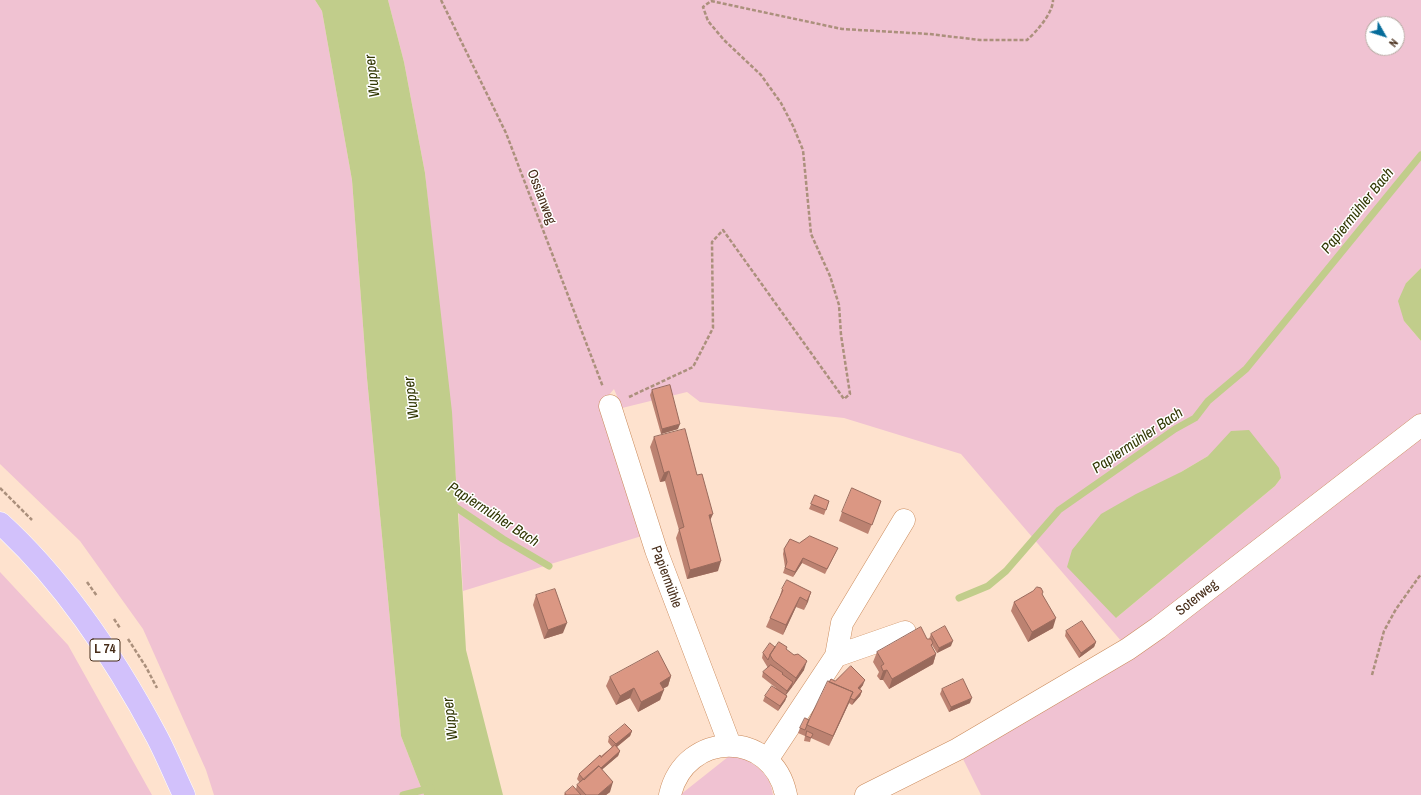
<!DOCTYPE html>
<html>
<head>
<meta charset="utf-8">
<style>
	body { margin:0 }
	#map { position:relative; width:1421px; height:795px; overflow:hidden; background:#fee2ce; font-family:"Archivo Narrow",sans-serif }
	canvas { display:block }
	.north { position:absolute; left:1365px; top:16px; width:40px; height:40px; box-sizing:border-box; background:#fff; border:1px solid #b5aaa2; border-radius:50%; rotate:129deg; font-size:11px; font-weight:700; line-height:16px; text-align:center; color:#452b17 }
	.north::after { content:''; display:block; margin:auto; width:14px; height:18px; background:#056c9a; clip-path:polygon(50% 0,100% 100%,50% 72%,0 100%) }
</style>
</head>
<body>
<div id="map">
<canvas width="1421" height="795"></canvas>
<div class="north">N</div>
</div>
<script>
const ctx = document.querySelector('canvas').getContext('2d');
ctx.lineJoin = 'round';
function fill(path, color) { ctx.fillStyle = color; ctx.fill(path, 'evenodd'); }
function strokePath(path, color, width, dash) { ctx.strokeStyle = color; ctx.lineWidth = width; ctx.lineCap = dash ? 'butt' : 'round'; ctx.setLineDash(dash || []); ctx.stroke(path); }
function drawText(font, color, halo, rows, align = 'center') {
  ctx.font = font + ' "Archivo Narrow",sans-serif'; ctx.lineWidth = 3; ctx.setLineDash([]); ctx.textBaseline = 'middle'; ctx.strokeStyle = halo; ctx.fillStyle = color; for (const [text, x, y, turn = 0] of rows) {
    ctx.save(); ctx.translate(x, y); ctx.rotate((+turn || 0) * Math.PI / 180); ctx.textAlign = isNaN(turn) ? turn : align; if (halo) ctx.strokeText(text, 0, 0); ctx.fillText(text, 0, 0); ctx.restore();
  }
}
fill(new Path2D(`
	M 0,0 L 315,0 L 322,11 L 352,180 L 367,378 L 401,736 L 424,795 L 214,795 L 206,770 L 143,629 L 80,541 L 0,464 Z
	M 388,0 L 1421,0 L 1421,268 L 1406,283 L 1404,321 L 1421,341 L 1421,795 L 981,795 L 958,749 L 1128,649 L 961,454 L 844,418 L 700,402 L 687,392 L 622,408 L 614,389 L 602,403 L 645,535 L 463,591 L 457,488 L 425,173 L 404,62 ZM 1373,24 L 1397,24 L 1397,48 L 1373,48 ZM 1208,456 L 1281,478 L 1275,486 L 1116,618 L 1181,472 Z
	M 0,572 L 68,645 L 152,795 L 0,795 Z
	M 733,753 C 753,763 770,771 773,795 L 680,795 Z`), '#f0c2d2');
fill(new Path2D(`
	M 315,0 L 388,0 L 404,62 L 425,173 L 452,412 L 466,650 L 503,795 L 424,795 L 401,736 L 367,378 L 352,180 L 322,11 Z
	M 1421,268 L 1421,341 L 1404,321 L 1398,301 L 1406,283 Z
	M 1249,430 L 1279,468 L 1281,478 L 1275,486 L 1116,618 L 1067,567 L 1072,550 L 1101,514 L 1136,494 L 1181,472 L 1208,456 L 1231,431 Z`), '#c1cd8b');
strokePath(new Path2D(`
	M 451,504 L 503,539 L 549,566
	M 959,598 L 988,586 L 1006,571 L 1059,510 L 1175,429 L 1195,418 L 1208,401 L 1246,369 L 1421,155
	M 403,795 L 431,788`), '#c1cd8b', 7);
const minor = new Path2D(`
	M 610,406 L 656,550 L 730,745
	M 836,656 L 842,623 L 904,520
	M 767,760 L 836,656 L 905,632
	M 670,795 C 685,730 773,729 786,795
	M 866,795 L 958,749 L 1128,649 L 1158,628 L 1421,425`);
const major = new Path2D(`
	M 0,523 C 65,582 116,660 157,737 C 167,756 175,776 184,795`);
strokePath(minor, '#ca8a5b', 23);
strokePath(major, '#fff', 23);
strokePath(new Path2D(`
	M 441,0 L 506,133 L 603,387
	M 629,397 L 693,367 L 713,328 L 712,242 L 723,230 L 844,399 L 850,394 L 841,335 L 839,305 L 830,276 L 811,234 L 803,150 L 793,126 L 781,103 L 761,75 L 724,40 L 708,21 L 703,7 L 711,1 L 842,29 L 929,34 L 980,40 L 1027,40 C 1037,31 1053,13 1053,0
	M 0,488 L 32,520
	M 87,582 L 97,596
	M 114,619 L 120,628
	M 128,639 L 146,667 L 157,688
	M 1372,675 L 1384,631 L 1396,609 L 1421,574`), '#ab907c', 2.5, [4, 2]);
strokePath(minor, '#fff', 22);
strokePath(major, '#d2c1fb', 22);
fill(new Path2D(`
	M 652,390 L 678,429 L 661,434 L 650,395 Z
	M 654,437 L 710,521 L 718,571 L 687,579 L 676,538 L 679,530 L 668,492 L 665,481 L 660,482 L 650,447 Z
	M 815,495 L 829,501 L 824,515 L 809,509 Z
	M 881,501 L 868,534 L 839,521 L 842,512 Z
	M 799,543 L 836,552 L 825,574 L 802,563 L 793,577 L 783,573 L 785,567 L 783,554 L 784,549 Z
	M 782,589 L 811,592 L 804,610 L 796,607 L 783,635 L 766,627 L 770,618 L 779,599 Z
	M 1042,594 L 1053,628 L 1028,642 L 1011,611 L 1014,602 Z
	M 536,595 L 563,633 L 544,639 L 533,605 Z
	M 1066,631 L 1096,642 L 1094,647 L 1079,658 L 1065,636 Z
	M 931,634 L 951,646 L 937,653 L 932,645 L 932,647 L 936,654 L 933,664 L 889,689 L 883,680 L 880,680 L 877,676 L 879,672 L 873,662 L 877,652 L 929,639 Z
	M 775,647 L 786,650 L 804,670 L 792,687 L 786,695 L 787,696 L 785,701 L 778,711 L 763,701 L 765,696 L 776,688 L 762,677 L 763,672 L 768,668 L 762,658 L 763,653 Z
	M 671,676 L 668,686 L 663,689 L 660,700 L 638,712 L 630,698 L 616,705 L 606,686 L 610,677 Z
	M 829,682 L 863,685 L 860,689 L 862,691 L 860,696 L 852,705 L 849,703 L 829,746 L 811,738 L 810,742 L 804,741 L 805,736 L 798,733 L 800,728 L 809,720 Z
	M 942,689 L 970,703 L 949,712 L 940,694 Z
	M 632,731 L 630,736 L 617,747 L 620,751 L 618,756 L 602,769 L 610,792 L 606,795 L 564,795 L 565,793 L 576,789 L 577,785 L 580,783 L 577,779 L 579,774 L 612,747 L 608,742 L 609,737 Z`), '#bc8271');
fill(new Path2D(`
	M 680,424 L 678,429 L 661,434 L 662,429 Z
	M 669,471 L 665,481 L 660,482 L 664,473 Z
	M 713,514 L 709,523 L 709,515 Z
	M 803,558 L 802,563 L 793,577 L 795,572 Z
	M 721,561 L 718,571 L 687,579 L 690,570 Z
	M 811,592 L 808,602 L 804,610 L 807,601 Z
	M 800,597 L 796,607 L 783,635 L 786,625 Z
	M 1056,618 L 1053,628 L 1028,642 L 1032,632 Z
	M 567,623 L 563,633 L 544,639 L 548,630 Z
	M 953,641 L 951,646 L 937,653 L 939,648 Z
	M 1096,642 L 1094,647 L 1079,658 L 1081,653 Z
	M 936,654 L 933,664 L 889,689 L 892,679 Z
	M 807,661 L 804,670 L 792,687 L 796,678 Z
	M 887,670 L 883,680 L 880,680 L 883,671 Z
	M 671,676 L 668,686 L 656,692 L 660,683 Z
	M 865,680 L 863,685 L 857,693 L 858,688 Z
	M 793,682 L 792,687 L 785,696 L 787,691 Z
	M 634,688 L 630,698 L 616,705 L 620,696 Z
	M 664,690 L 660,700 L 638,712 L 641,702 Z
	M 862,691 L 860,696 L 852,705 L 854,700 Z
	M 853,692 L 849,703 L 829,746 L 833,736 Z
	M 787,696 L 785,701 L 778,711 L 780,706 Z
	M 972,698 L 970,703 L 949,712 L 951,707 Z
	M 632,731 L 630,736 L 614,749 L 616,744 Z
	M 620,751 L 618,756 L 583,786 L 585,781 Z
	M 613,782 L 610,792 L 606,795 L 598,795 Z`), '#996a5c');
const building = new Path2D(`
	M 670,385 L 680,424 L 662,429 L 652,390 Z
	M 685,429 L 697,475 L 702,474 L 713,514 L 709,515 L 721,561 L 690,570 L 679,529 L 684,527 L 672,482 L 669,471 L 664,473 L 654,437 Z
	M 852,488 L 881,501 L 872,525 L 842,512 Z
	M 815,495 L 829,501 L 826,510 L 811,504 Z
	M 810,536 L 838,548 L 827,569 L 803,558 L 795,572 L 785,568 L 787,562 L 784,549 L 790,539 L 799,543 Z
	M 787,580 L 811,592 L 807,601 L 800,597 L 786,625 L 770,618 L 783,590 L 782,589 Z
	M 1037,587 L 1041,588 L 1043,592 L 1042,594 L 1056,618 L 1032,632 L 1014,602 L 1033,591 Z
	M 555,589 L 567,623 L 548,630 L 536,595 Z
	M 1082,621 L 1096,642 L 1081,653 L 1066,631 Z
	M 945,626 L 953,641 L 939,648 L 931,634 Z
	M 921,627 L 927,639 L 931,639 L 933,643 L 931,645 L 936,654 L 892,679 L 887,670 L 883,671 L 881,666 L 884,664 L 877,652 Z
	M 779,642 L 787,647 L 786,649 L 794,655 L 798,654 L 807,661 L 796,678 L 773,660 L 770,655 Z
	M 770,643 L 775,647 L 770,655 L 768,660 L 763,653 Z
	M 658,651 L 671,676 L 660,683 L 664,690 L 641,702 L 634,688 L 620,696 L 610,677 Z
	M 771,665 L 783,673 L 782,674 L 793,682 L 787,691 L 763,672 Z
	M 851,666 L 865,680 L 858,688 L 862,691 L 854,700 L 850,698 L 853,692 L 829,682 L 831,679 L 835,681 Z
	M 963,679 L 972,698 L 951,707 L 942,689 Z
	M 828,681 L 853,692 L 833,736 L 807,725 Z
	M 772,686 L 787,696 L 780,706 L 765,696 Z
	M 805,718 L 809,720 L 805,730 L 800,728 Z
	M 625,724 L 632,731 L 616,744 L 609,737 Z
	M 807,731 L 813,734 L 811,738 L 806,736 Z
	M 615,745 L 620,751 L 601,768 L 599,766 L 584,780 L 579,774 L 600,755 L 601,757 Z
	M 599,766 L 613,782 L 598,795 L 586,795 L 577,785 Z
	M 573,786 L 581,795 L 566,795 L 565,793 Z`);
fill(building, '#db9783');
strokePath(building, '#996a5c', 1);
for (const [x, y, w] of [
	[105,650,30]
]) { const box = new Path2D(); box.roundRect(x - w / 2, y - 11, w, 22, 3); ctx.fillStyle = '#fff'; ctx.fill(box); strokePath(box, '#452b17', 1); }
drawText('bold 13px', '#452b17', null, [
	["L 74",105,650]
]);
drawText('14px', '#452b17', '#fff', [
	["Ossianweg",541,197,69],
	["Papiermühle",666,577,70],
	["Soterweg",1197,598,-38]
]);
drawText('italic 15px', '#313703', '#fff', [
	["Wupper",373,76,-97],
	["Papiermühler Bach",1358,211,-51],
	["Wupper",412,398,-97],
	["Papiermühler Bach",1138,441,-34],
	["Papiermühler Bach",493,515,33],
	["Wupper",451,719,-97]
]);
</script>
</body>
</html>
